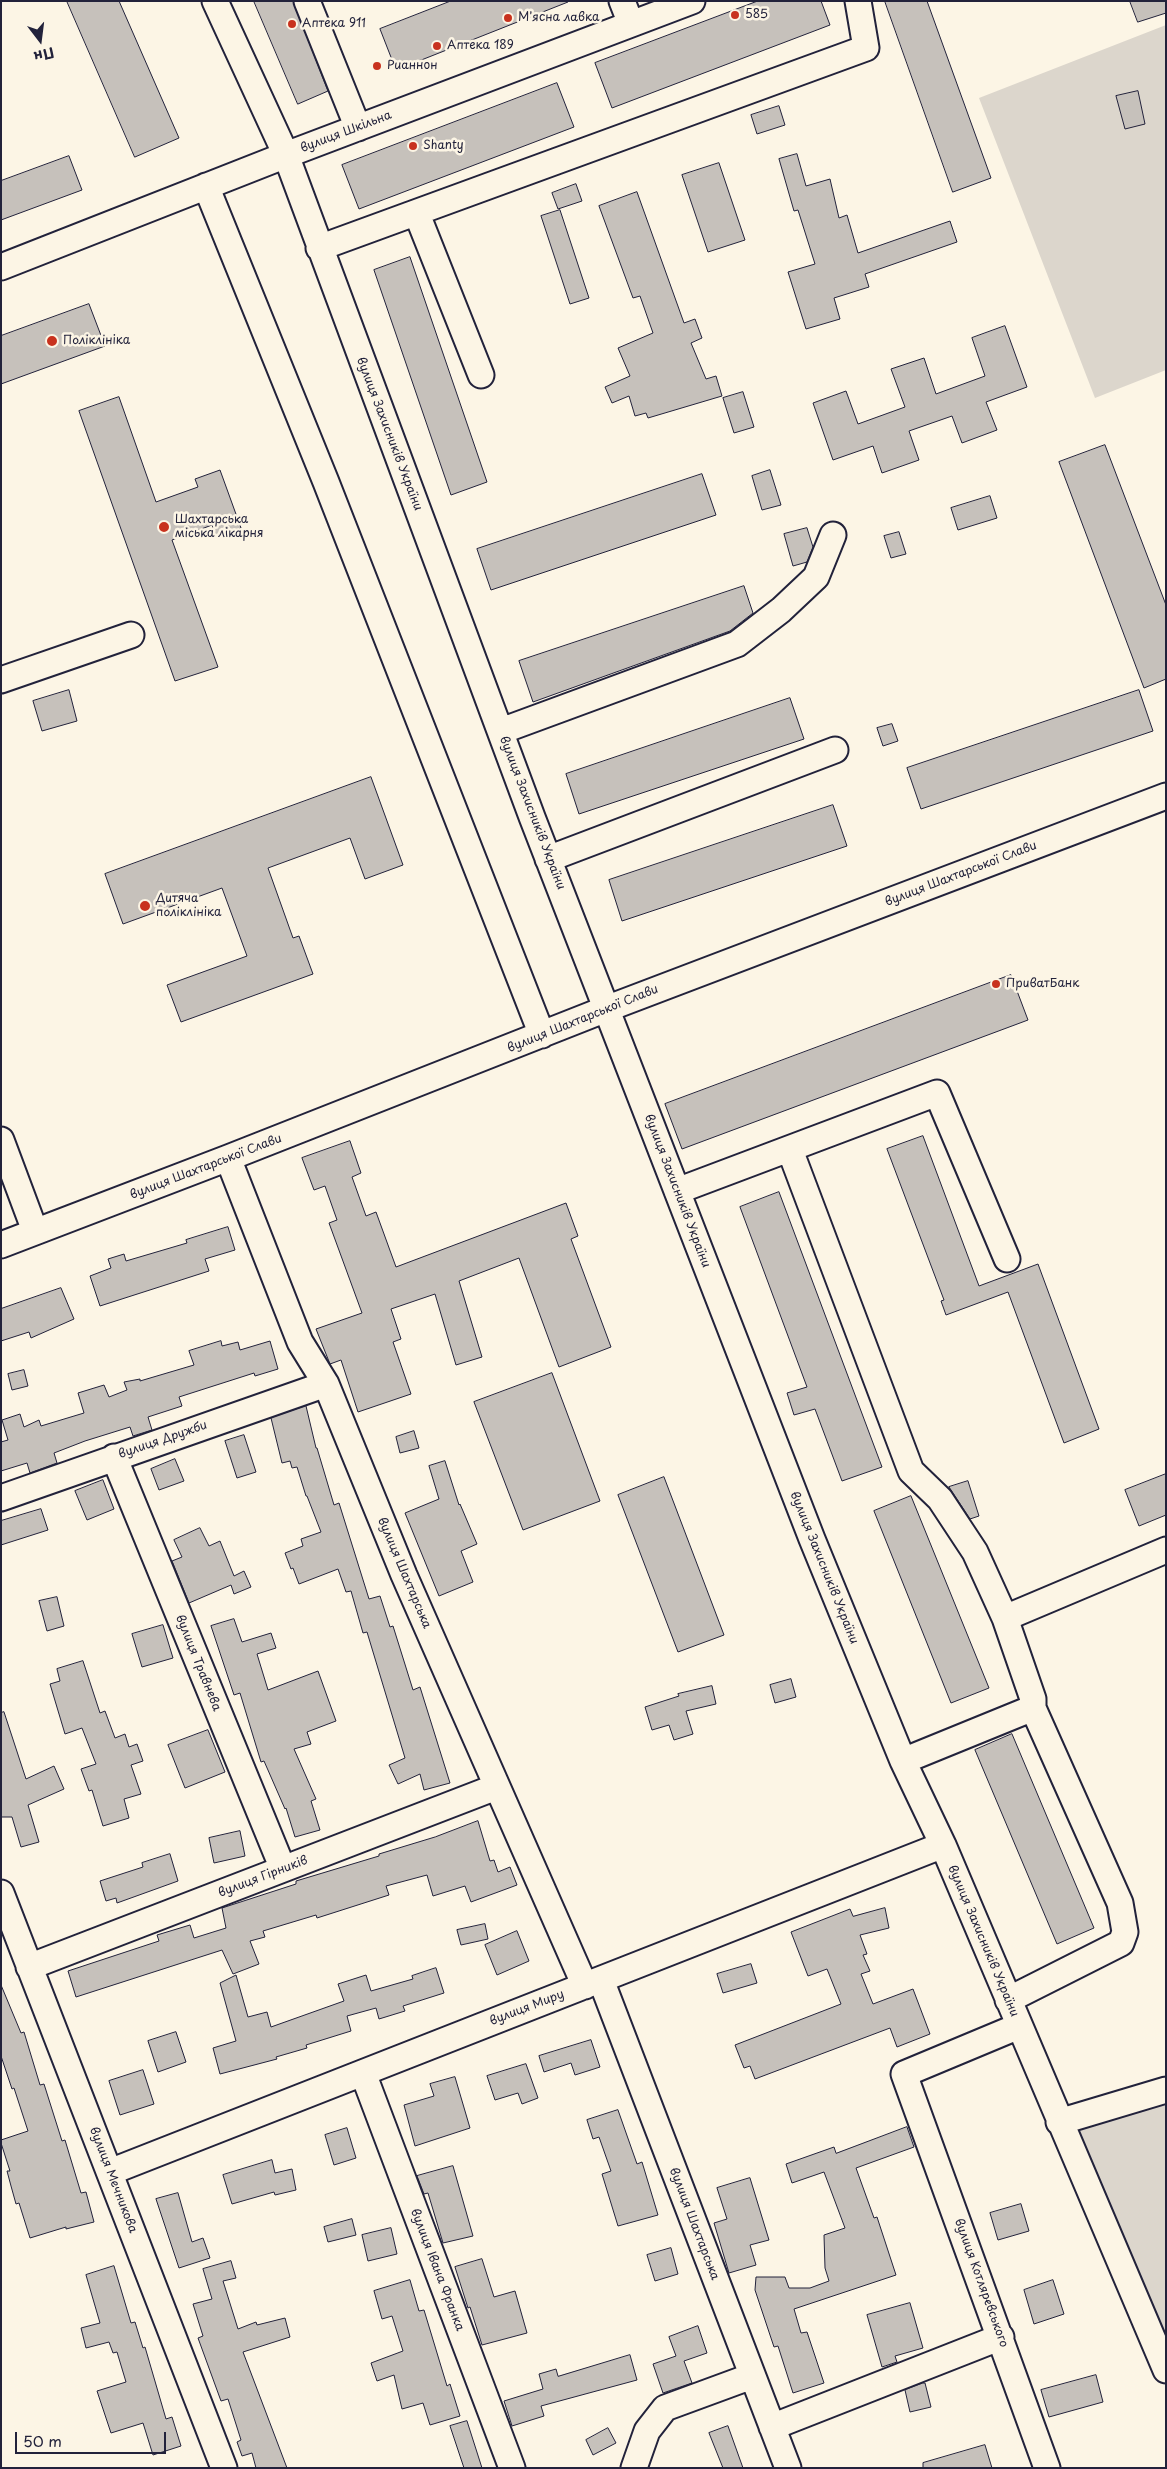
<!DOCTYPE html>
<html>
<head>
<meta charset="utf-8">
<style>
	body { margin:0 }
	#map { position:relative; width:1167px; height:2469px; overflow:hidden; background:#fcf5e5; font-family:"Playpen Sans",sans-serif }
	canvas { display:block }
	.frame { position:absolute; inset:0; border:2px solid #22223b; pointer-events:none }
	.north { position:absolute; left:15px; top:15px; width:50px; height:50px; -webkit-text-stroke:4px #fcf5e5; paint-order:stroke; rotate:165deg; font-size:14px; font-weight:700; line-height:20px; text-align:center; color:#22223b }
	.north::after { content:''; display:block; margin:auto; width:18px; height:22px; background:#22223b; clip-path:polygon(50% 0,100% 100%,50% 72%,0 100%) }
	.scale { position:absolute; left:15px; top:2432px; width:151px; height:22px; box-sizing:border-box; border:2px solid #22223b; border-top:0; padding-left:6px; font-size:15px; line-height:18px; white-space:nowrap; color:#22223b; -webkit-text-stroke:4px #fcf5e5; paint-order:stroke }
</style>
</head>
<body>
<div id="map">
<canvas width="1167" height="2469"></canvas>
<div class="frame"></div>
<div class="north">Пн</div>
<div class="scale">50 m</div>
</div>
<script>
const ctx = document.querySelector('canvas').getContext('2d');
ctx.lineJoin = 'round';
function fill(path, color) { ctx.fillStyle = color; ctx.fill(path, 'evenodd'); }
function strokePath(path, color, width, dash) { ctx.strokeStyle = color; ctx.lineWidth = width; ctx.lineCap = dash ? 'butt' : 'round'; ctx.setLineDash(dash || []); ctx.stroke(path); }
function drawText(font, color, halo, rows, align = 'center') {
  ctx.font = font + ' "Playpen Sans",sans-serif'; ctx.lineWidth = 5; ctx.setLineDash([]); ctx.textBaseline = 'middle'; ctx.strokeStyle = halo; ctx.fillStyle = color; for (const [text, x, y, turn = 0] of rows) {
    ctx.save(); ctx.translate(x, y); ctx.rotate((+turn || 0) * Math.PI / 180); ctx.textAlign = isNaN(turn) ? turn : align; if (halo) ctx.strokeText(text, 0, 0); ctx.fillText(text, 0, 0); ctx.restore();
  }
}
fill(new Path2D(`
	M 1166,25 L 1166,370 L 1095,398 L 979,98 Z
	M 1166,2102 L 1166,2338 L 1077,2131 Z`), '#dcd6cc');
const building = new Path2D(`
	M 67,1 L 119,1 L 179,138 L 135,157 Z
	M 254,1 L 293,1 L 328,91 L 298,104 Z
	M 451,1 L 568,1 L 568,2 L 396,70 L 380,29 Z
	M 758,1 L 821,1 L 830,25 L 612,108 L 595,63 Z
	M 885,1 L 927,1 L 991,178 L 953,192 Z
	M 1130,1 L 1166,1 L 1166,13 L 1138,22 Z
	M 557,83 L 574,127 L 359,209 L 342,165 Z
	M 1138,91 L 1145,124 L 1125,129 L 1116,96 Z
	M 779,106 L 785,125 L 757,134 L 751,115 Z
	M 797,154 L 806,186 L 830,179 L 839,218 L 847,215 L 858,253 L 950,221 L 957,242 L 865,274 L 869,287 L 834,298 L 840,319 L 806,329 L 788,272 L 815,264 L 798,210 L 794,211 L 779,159 Z
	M 69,156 L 82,190 L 1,220 L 1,181 Z
	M 719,163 L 745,240 L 708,252 L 682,175 Z
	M 576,184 L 582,201 L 558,209 L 552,193 Z
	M 637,192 L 684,323 L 695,319 L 702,338 L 691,343 L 706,379 L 716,376 L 722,396 L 648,418 L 646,413 L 635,416 L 629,396 L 612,403 L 605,387 L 630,376 L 618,348 L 653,333 L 640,296 L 633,298 L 599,206 Z
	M 560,210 L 589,298 L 570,304 L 541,216 Z
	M 410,257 L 487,482 L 451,495 L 374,270 Z
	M 89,304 L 105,346 L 1,384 L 1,336 Z
	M 1005,326 L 1027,387 L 986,402 L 997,430 L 962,443 L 952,416 L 909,431 L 919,460 L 882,473 L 873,446 L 833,460 L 813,403 L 846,391 L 858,424 L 905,407 L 891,369 L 924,358 L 936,394 L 985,376 L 972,338 Z
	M 743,392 L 754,427 L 734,433 L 723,398 Z
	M 119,397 L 156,502 L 198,487 L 195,479 L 220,470 L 241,528 L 216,537 L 212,525 L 172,540 L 218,667 L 175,681 L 79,411 Z
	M 1105,445 L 1166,605 L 1166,679 L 1144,688 L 1059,462 Z
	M 770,470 L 781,505 L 762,510 L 752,476 Z
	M 702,474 L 716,515 L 491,590 L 477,549 Z
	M 990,496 L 997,518 L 958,530 L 951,508 Z
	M 807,528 L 813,547 L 807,562 L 793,566 L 784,534 Z
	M 899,532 L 906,554 L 891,558 L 884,536 Z
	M 744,586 L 753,613 L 730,631 L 533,702 L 519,661 Z
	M 69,690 L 77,721 L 42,731 L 33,701 Z
	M 1139,690 L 1153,731 L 921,809 L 907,768 Z
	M 790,698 L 804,739 L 579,814 L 566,774 Z
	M 892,724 L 898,741 L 883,746 L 877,728 Z
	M 371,777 L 403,865 L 365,879 L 350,838 L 268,868 L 293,938 L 299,936 L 313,974 L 181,1022 L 167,985 L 247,956 L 222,888 L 123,924 L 105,874 Z
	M 833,805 L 847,846 L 622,921 L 609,880 Z
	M 1011,975 L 1028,1020 L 682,1149 L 665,1104 Z
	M 923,1136 L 979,1286 L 1038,1264 L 1099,1429 L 1064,1443 L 1008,1292 L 946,1315 L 941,1301 L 944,1300 L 887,1149 Z
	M 350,1141 L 361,1173 L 352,1177 L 366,1216 L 376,1212 L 396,1267 L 566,1203 L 578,1236 L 571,1239 L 611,1347 L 559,1367 L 519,1258 L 459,1281 L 482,1357 L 456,1365 L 435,1294 L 391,1309 L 401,1339 L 393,1342 L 411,1394 L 358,1412 L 341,1360 L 330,1364 L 316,1329 L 362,1313 L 329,1223 L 337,1220 L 325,1186 L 314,1190 L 302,1158 Z
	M 779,1192 L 882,1467 L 842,1481 L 815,1409 L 794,1415 L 787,1393 L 807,1387 L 740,1207 Z
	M 228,1227 L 235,1250 L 205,1259 L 209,1271 L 100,1306 L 90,1276 L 111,1268 L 108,1259 L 124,1254 L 126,1261 L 187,1243 L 186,1240 Z
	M 61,1288 L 74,1319 L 31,1338 L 29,1332 L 1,1341 L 1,1309 Z
	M 221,1341 L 222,1346 L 238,1342 L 240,1350 L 270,1341 L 278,1369 L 255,1376 L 254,1373 L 179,1397 L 182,1406 L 148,1417 L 152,1430 L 133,1436 L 130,1427 L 85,1441 L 54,1453 L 57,1463 L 30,1473 L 27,1463 L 1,1471 L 1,1442 L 8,1440 L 2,1420 L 20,1414 L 24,1427 L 39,1420 L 41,1426 L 84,1413 L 78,1393 L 104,1385 L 109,1397 L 127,1390 L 124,1382 L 140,1379 L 140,1381 L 194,1365 L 189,1351 Z
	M 24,1370 L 28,1386 L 12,1390 L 8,1374 Z
	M 552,1373 L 600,1501 L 523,1530 L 474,1402 Z
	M 306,1406 L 316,1448 L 317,1448 L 334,1505 L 339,1503 L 369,1599 L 380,1596 L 390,1627 L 393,1626 L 413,1690 L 420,1687 L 450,1783 L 424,1790 L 420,1774 L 398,1784 L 389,1765 L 405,1758 L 367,1632 L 363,1633 L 351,1591 L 346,1592 L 338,1569 L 299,1584 L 293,1568 L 291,1569 L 285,1553 L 303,1546 L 301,1539 L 321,1532 L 307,1496 L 306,1496 L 297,1467 L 292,1468 L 290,1461 L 282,1463 L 271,1418 Z
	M 414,1431 L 419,1448 L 400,1453 L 396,1437 Z
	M 244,1435 L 256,1472 L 237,1478 L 225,1441 Z
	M 175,1459 L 184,1481 L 159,1490 L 151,1469 Z
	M 445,1461 L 459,1505 L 460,1504 L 477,1544 L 461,1551 L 473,1582 L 439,1596 L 405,1513 L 439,1499 L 429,1466 Z
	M 1166,1474 L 1166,1515 L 1139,1526 L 1125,1490 Z
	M 664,1477 L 724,1635 L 678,1652 L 618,1495 Z
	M 103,1480 L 114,1509 L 87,1520 L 75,1491 Z
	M 968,1481 L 979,1516 L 970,1519 L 949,1487 Z
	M 911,1496 L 989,1688 L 951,1703 L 874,1511 Z
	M 41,1509 L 48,1530 L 1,1545 L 1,1521 Z
	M 200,1528 L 209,1546 L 220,1541 L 234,1576 L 244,1571 L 251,1587 L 234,1594 L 231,1585 L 189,1603 L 172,1561 L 182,1557 L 174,1540 Z
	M 57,1597 L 64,1626 L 47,1631 L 39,1601 Z
	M 234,1619 L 242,1642 L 271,1633 L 276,1648 L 257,1654 L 268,1690 L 318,1671 L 336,1721 L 307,1732 L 311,1744 L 294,1749 L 316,1799 L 311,1801 L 320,1830 L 295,1837 L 286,1808 L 285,1809 L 264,1761 L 261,1762 L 240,1693 L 234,1695 L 211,1626 Z
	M 163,1625 L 173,1658 L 142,1667 L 132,1634 Z
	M 83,1661 L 100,1713 L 105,1711 L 115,1738 L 125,1734 L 129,1747 L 137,1744 L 143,1761 L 131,1765 L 141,1794 L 124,1799 L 129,1818 L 103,1826 L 92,1790 L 89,1791 L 81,1769 L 96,1764 L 82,1728 L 65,1734 L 50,1684 L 60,1681 L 57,1669 Z
	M 791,1679 L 796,1697 L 775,1703 L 770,1685 Z
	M 712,1686 L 716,1704 L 686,1711 L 693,1734 L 674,1740 L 669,1725 L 652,1730 L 645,1707 L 679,1696 L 678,1694 Z
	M 4,1712 L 26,1779 L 54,1766 L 64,1789 L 28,1805 L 39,1842 L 21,1847 L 12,1817 L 1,1817 L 1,1713 Z
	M 208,1730 L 225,1772 L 185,1788 L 168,1745 Z
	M 1012,1734 L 1094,1928 L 1057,1944 L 975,1750 Z
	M 478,1821 L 490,1861 L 494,1860 L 498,1872 L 510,1867 L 517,1885 L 471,1902 L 465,1886 L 433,1896 L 427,1875 L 386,1886 L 389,1895 L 317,1918 L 316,1915 L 263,1931 L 265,1937 L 250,1941 L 259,1964 L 233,1974 L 222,1950 L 76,1997 L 68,1971 L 159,1941 L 157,1935 L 190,1925 L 194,1938 L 226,1928 L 222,1908 L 296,1884 L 296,1881 L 379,1856 L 379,1854 L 435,1837 Z
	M 240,1831 L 245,1856 L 214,1863 L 209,1838 Z
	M 170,1854 L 178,1881 L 117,1903 L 116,1898 L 106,1901 L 100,1881 L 143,1867 L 142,1863 Z
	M 885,1908 L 889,1928 L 860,1935 L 867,1954 L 863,1955 L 870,1971 L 861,1974 L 873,2004 L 913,1989 L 930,2034 L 897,2047 L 890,2028 L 755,2079 L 750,2066 L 744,2068 L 735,2045 L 841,2004 L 827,1969 L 808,1976 L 791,1932 L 850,1909 L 853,1916 Z
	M 485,1924 L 488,1939 L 461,1945 L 457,1930 Z
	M 517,1931 L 529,1961 L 497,1975 L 485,1945 Z
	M 751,1964 L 757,1983 L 723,1993 L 717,1974 Z
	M 436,1968 L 444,1993 L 403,2006 L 405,2011 L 379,2019 L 376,2008 L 347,2016 L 351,2031 L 306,2045 L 307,2048 L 276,2057 L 277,2059 L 220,2074 L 213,2048 L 236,2041 L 220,1983 L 236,1975 L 248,2017 L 267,2012 L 271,2027 L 344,2001 L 338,1984 L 366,1975 L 371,1991 L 413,1979 L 412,1976 Z
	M 1,1985 L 21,2033 L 24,2032 L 40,2085 L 44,2084 L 62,2141 L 65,2140 L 81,2193 L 86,2192 L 94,2222 L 66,2229 L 66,2227 L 30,2238 L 19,2203 L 16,2204 L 11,2186 L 7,2171 L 10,2171 L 1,2143 L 1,2140 L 28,2131 L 14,2088 L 12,2089 L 1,2056 Z
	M 176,2032 L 186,2062 L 158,2072 L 148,2041 Z
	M 591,2040 L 600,2067 L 575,2075 L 571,2063 L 544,2072 L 539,2056 Z
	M 526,2064 L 538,2098 L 522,2104 L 518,2093 L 495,2100 L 487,2076 Z
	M 143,2070 L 154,2104 L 120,2115 L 109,2081 Z
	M 455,2077 L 470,2128 L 415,2146 L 404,2105 L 434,2096 L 430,2084 Z
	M 618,2110 L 637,2164 L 642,2162 L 658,2215 L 618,2226 L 602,2174 L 611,2171 L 599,2137 L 593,2139 L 587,2120 Z
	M 907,2127 L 914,2147 L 856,2168 L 874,2218 L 877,2217 L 896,2275 L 794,2309 L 801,2333 L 807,2332 L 824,2383 L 793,2393 L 778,2346 L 774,2347 L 755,2290 L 756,2277 L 785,2277 L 789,2288 L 810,2288 L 829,2281 L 825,2268 L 824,2235 L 845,2228 L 824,2172 L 792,2183 L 786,2164 L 834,2147 L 836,2153 Z
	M 347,2128 L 356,2158 L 334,2165 L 325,2135 Z
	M 272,2160 L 275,2173 L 292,2169 L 296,2190 L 275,2195 L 274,2192 L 232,2204 L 223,2175 Z
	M 453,2166 L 473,2236 L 443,2243 L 428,2193 L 424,2194 L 417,2176 Z
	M 750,2178 L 769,2240 L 750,2245 L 756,2265 L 729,2273 L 714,2223 L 727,2219 L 717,2188 Z
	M 178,2193 L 192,2242 L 203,2238 L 210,2258 L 179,2268 L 156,2199 Z
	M 1021,2204 L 1029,2231 L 998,2240 L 990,2213 Z
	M 352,2219 L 356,2235 L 328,2242 L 324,2227 Z
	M 391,2228 L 397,2254 L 368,2261 L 362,2235 Z
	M 671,2248 L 678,2274 L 655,2281 L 647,2255 Z
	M 482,2259 L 494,2297 L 515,2291 L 527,2333 L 482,2345 L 470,2307 L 468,2308 L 455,2267 Z
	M 231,2261 L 236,2278 L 223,2281 L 238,2329 L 256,2322 L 257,2325 L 285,2318 L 290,2337 L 243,2352 L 287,2468 L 256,2468 L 252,2453 L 242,2456 L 237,2442 L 241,2440 L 228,2399 L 221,2401 L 198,2338 L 203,2336 L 193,2304 L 212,2299 L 203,2269 Z
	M 114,2266 L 131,2323 L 135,2322 L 143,2348 L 145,2347 L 166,2419 L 172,2417 L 181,2446 L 153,2455 L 143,2423 L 111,2433 L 97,2391 L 126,2382 L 117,2352 L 113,2353 L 109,2342 L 86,2348 L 81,2328 L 100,2323 L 86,2275 Z
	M 410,2280 L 419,2311 L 424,2310 L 447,2386 L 450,2384 L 460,2416 L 430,2425 L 423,2403 L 402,2409 L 394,2375 L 377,2381 L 371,2363 L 403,2351 L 392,2316 L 382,2319 L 374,2291 Z
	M 1053,2280 L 1064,2314 L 1034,2324 L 1024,2290 Z
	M 910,2303 L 923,2348 L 895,2356 L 897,2362 L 882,2367 L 867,2315 Z
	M 698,2326 L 707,2353 L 684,2361 L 692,2383 L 663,2393 L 653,2364 L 676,2356 L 669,2337 Z
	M 630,2355 L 637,2380 L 541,2406 L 544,2416 L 512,2426 L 504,2401 L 543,2389 L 539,2374 L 556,2369 L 558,2376 Z
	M 1096,2375 L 1103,2402 L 1049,2417 L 1041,2390 Z
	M 923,2383 L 925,2383 L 931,2407 L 910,2412 L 905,2390 Z
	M 467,2421 L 482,2468 L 464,2468 L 450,2426 Z
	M 728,2426 L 743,2468 L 723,2468 L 709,2433 Z
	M 608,2428 L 616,2443 L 593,2455 L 586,2440 Z
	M 985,2445 L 992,2468 L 923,2468 L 923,2463 Z`);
fill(building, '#c6c1bb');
strokePath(building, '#22223b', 1);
const minor = new Path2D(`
	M 215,1 L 286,155 L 532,817 L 812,1539 L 903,1761 L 943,1845 L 1166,2370
	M 307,1 L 358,128
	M 622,1 L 631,24
	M 206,186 L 326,482 L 542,1035
	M 417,214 L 481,375
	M 319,248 L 866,48 L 858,1
	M 1,267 L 286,155 L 692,1
	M 1,680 L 131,635
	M 501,731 L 737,644 L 781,610 L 816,577 L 833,535
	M 548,859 L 835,750
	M 1,1140 L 35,1231
	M 790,1150 L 911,1471 L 940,1499 L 975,1552 L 1005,1618 L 1033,1699 L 1033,1708 L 1120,1903 L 1125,1932 L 1121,1943 L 1008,2000
	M 228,1158 L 300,1342 L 326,1384 L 404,1575 L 585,1986
	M 677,1191 L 937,1093 L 1007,1259
	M 1,1245 L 228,1158 L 606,1009 L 1166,796
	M 114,1457 L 283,1869
	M 1,1498 L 326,1384
	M 1005,1618 L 1166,1550
	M 903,1761 L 1033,1708
	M 1,1893 L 224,2468
	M 29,1967 L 496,1787
	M 601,1980 L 788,2468
	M 1019,2026 L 904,2074 L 1047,2468
	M 363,2073 L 512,2468
	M 1059,2122 L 1166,2090
	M 110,2172 L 943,1845
	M 772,2427 L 1001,2337
	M 634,2468 L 647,2431 L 665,2408 L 752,2376`);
strokePath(minor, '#22223b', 29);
strokePath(minor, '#fcf5e5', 25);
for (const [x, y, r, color] of [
	[735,15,5,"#c8321e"],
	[508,18,5,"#c8321e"],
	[292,24,5,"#c8321e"],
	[437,46,5,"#c8321e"],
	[377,66,5,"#c8321e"],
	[413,146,5,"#c8321e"],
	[52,341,6,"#c8321e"],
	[164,527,6,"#c8321e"],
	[145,906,6,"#c8321e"],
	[996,984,5,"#c8321e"]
]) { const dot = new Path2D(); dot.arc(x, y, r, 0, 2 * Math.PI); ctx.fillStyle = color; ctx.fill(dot); strokePath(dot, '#fcf5e5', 2); }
drawText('12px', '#22223b', '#fcf5e5', [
	["585",745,15],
	["М'ясна лавка",518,18],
	["Аптека 911",302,24],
	["Аптека 189",447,46],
	["Рианнон",387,66],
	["Shanty",423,146],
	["Поліклініка",63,341],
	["Шахтарська",175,520],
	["міська лікарня",175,534],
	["Дитяча",156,899],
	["поліклініка",156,913],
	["ПриватБанк",1006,984]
], 'left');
drawText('12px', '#22223b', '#fcf5e5', [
	["вулиця Шкільна",346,132,-21],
	["вулиця Захисників України",389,434,69],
	["вулиця Захисників України",532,813,69],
	["вулиця Шахтарської Слави",961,874,-21],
	["вулиця Шахтарської Слави",583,1019,-22],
	["вулиця Шахтарської Слави",206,1167,-21],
	["вулиця Захисників України",677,1191,69],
	["вулиця Дружби",163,1440,-19],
	["вулиця Захисників України",824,1568,68],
	["вулиця Шахтарська",404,1573,67],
	["вулиця Травнева",198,1663,68],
	["вулиця Гірників",263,1877,-21],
	["вулиця Захисників України",983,1941,67],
	["вулиця Миру",527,2008,-21],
	["вулиця Мечникова",113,2180,69],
	["вулиця Шахтарська",694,2224,69],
	["вулиця Івана Франка",437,2270,69],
	["вулиця Котляревського",981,2283,70]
]);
</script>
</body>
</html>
